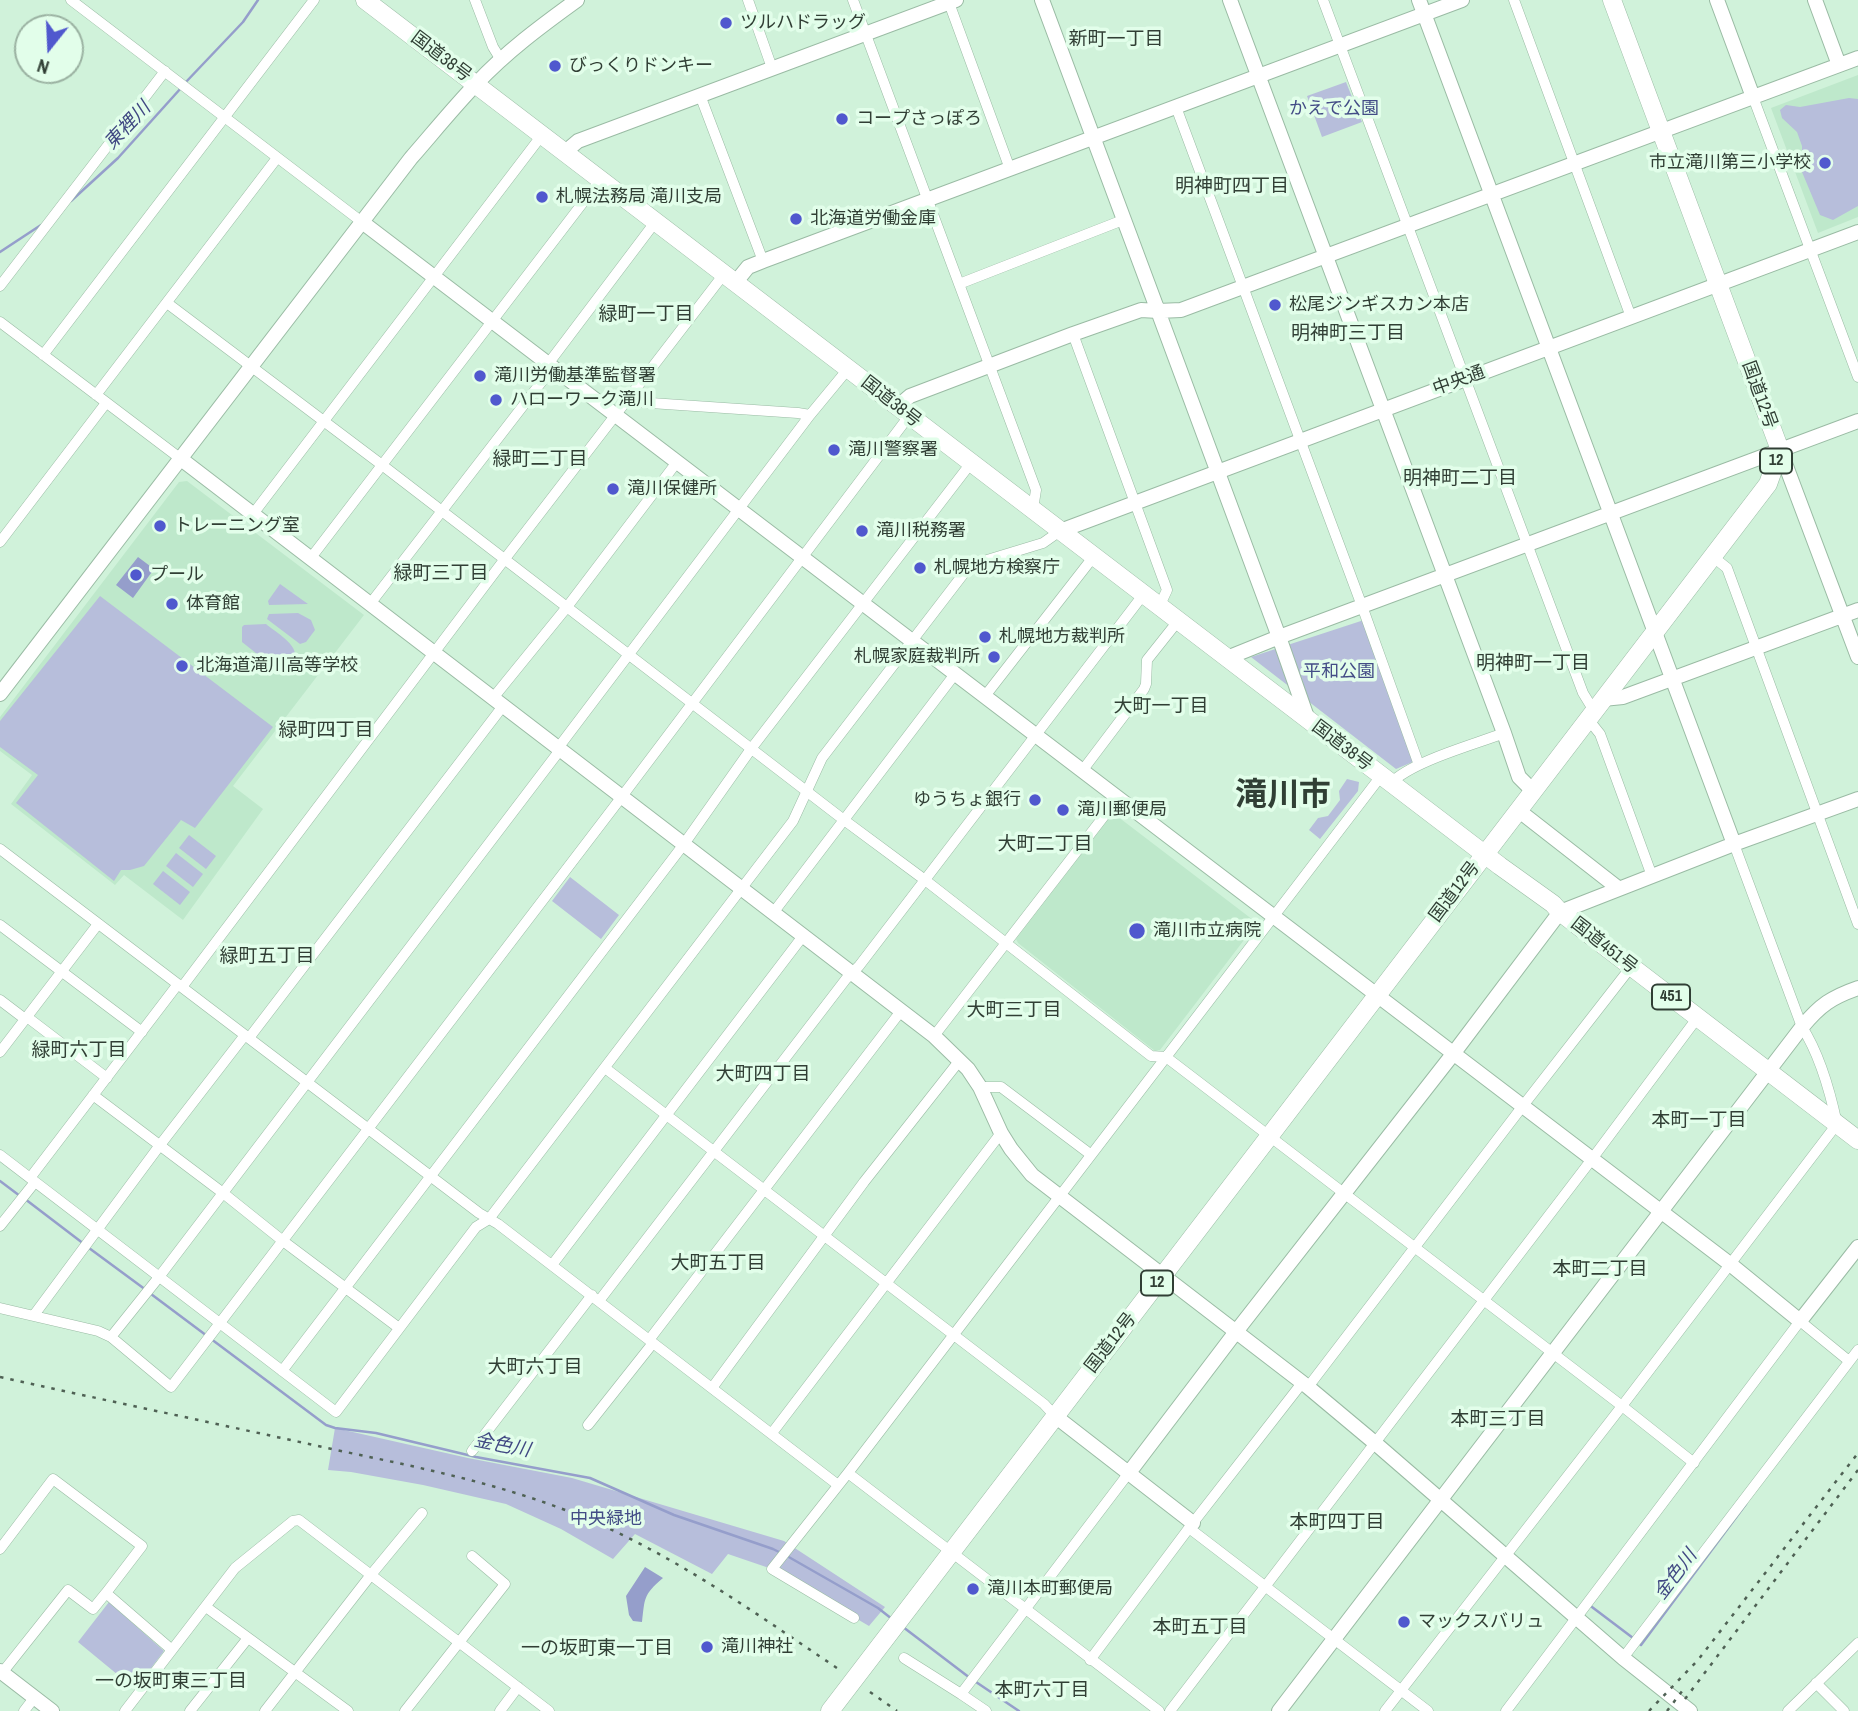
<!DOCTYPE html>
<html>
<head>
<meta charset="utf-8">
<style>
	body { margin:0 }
	#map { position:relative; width:1858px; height:1711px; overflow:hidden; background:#d0f2da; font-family:"Archivo Narrow",sans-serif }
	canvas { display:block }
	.north { position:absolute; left:14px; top:14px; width:70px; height:70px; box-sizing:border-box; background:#e2feea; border:2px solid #9bb2a2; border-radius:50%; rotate:198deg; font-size:19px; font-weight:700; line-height:28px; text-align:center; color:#313f35 }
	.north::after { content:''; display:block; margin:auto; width:24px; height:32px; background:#5058ce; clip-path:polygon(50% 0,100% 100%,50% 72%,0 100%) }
</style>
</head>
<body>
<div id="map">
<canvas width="1858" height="1711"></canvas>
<div class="north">N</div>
</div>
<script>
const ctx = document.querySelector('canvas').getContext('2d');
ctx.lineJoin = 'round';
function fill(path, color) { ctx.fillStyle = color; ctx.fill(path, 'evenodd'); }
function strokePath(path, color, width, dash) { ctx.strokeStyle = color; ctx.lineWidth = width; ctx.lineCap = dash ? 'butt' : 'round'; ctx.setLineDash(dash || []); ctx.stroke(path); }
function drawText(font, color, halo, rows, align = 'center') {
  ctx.font = font + ' "Archivo Narrow","Noto Sans JP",sans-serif'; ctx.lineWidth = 7; ctx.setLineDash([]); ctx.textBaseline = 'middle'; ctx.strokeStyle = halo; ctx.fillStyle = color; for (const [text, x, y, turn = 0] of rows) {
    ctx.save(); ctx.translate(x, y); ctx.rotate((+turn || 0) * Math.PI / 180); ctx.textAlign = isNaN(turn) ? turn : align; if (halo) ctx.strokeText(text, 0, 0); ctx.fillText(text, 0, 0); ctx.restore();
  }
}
fill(new Path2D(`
	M 1858,75 L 1858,217 L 1818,233 L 1771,108 Z
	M 187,481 L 364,615 L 233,786 L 263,809 L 183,920 L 124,875 L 115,885 L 11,804 L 32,775 L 0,751 L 0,717 L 179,482 Z
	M 1113,813 L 1257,923 L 1160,1050 L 1155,1051 L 1018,943 L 1016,939 Z`), '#bee8cb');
fill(new Path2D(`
	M 1346,82 L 1362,122 L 1322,137 L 1307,96 Z
	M 1849,98 L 1858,99 L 1858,206 L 1833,220 L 1820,215 L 1802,172 L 1802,146 L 1797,132 L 1782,118 L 1780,110 L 1786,105 L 1800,107 Z
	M 280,584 L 308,604 L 269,605 L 268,601 Z
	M 100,596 L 273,727 L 195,828 L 181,820 L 144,866 L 130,870 L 121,870 L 114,881 L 16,803 L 38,775 L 0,747 L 0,721 Z
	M 298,613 L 311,620 L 315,630 L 306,642 L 300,644 L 267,619 L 269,614 Z
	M 1364,620 L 1415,761 L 1396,769 L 1251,657 Z
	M 266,624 C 274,631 300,646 294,657 C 292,662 287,667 283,671 L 271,665 L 242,642 L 242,627 L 244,625 Z
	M 1347,779 L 1359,782 L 1358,791 L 1320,839 L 1309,830 L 1318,818 L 1328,816 L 1340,800 L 1339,791 Z
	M 189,835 L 216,856 L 206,869 L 179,848 Z
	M 176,853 L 203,874 L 193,887 L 166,866 Z
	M 163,871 L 190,892 L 180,905 L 153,884 Z
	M 570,877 L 619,915 L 601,939 L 552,901 Z
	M 335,1428 L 468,1458 L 572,1478 L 784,1541 L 885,1607 L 869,1626 L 772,1569 L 728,1554 L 712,1574 L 635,1534 L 613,1559 L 561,1529 L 506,1504 L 423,1485 L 351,1472 L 328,1470 Z
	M 109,1602 L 164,1651 L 135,1689 L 78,1642 Z`), '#b7bedb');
fill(new Path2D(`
	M 138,557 L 154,569 L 133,598 L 116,585 Z
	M 645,1567 L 663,1578 C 643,1595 645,1598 642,1622 L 633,1621 L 629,1615 L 626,1596 Z`), '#959ecb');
strokePath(new Path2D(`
	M 185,83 L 243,22 L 258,0
	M 71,201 L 118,158 L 181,88
	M 0,252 L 41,225
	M 0,1181 L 20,1196
	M 25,1199 L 84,1244
	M 89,1248 L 146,1290
	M 151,1294 L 326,1425 L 335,1428 L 376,1433 L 476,1457 L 590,1478 L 674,1515 L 773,1549 L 781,1553
	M 787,1556 L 878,1608 L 892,1619
	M 1588,1604 L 1633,1638
	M 903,1627 L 970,1678
	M 1638,1642 L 1641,1645 L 1746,1504
	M 976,1682 L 1019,1711`), '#959ecb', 2.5);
const street = new Path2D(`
	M 71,0 L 362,222
	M 475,0 L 493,47 L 501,60
	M 748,0 L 772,68
	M 853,0 L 1036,490 L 1033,509
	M 948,0 L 1010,169
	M 1323,0 L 1583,693 L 1594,711
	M 1514,0 L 1631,317
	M 700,95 L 763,261
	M 1753,97 L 1858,377
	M 1176,107 L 1362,606 L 1419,765
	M 959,284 L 1123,220
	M 0,286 L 165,71
	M 167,303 L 382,465 L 844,820 L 925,880 L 1151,1056 L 1166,1057 L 1622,1406 L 1694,1463
	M 0,322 L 181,459
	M 1073,334 L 1167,590 L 1159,607
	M 43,355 L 314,0
	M 548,364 L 656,221
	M 96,395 L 277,158
	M 628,399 L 636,402 L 798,413 L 810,415
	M 253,514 L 542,135
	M 0,542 L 106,403
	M 1712,556 L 1727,568 L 1858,924
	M 310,559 L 601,179
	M 370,604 L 553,367
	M 985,696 L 1094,556
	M 493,698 L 567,607 L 677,462
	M 1588,719 L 1600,734 L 1652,876
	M 558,748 L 810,415 L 848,369
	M 1082,771 L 1144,689 L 1146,684 L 1147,660 L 1178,621
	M 1391,783 C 1413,761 1473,745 1504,733
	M 0,849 L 479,1213 L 498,1224 L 838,1485
	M 773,913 L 955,674
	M 0,925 L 142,1032
	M 182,987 L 504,560 L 724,274
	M 0,1000 L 25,1019
	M 27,1017 L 107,1078
	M 934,1036 L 1118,798
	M 249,1038 L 503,706
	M 0,1052 L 98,924
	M 605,1068 L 1044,1404 L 1055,1416
	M 980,1087 L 1001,1087 L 1090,1154
	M 93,1095 L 223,1193 L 283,1241 L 399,1328
	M 0,1155 L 336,1412 L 476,1227 L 489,1219 L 793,821 L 822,758 L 968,568 L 974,564 L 1043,543 L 1060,531
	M 30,1178 L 178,984
	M 0,1226 L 35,1182
	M 552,1265 L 803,936
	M 599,1301 L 846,979 L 859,966 L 1143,595
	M 0,1308 L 98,1331 L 111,1337 L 171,1387 L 617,803 L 909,416
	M 34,1315 L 160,1145 L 245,1035
	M 111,1337 L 159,1277 L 560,750
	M 649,1340 L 901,1011
	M 282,1371 L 684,844 L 751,749 L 971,463
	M 1308,1387 L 1522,1107 L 1631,967
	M 712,1388 L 864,1182 L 960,1060
	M 588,1425 L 653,1343
	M 772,1433 L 1001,1133
	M 472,1451 L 592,1295
	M 848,1473 L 1159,1711
	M 1189,1528 L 1428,1711
	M 0,1549 L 53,1479 L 142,1546 L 106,1593 L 172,1650
	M 206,1607 L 348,1711
	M 854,1618 L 772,1569 L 848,1473 L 1381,776
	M 904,1658 L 961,1694
	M 1623,1658 L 1858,1350
	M 1090,1660 L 1189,1528 L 1302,1383
	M 2,1673 L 68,1590 L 93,1609 L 106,1593
	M 1816,1683 L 1844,1711
	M 24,1711 L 34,1698
	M 125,1711 L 235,1568 L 293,1521 L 299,1520 L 549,1711
	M 190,1711 L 248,1638
	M 265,1711 L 370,1576 L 422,1513
	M 405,1711 L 505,1584 L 472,1556
	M 500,1711 L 518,1687
	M 986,1711 L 961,1694 L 1128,1474
	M 1170,1711 L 1592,1159 L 1698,1017
	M 1385,1711 L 1622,1406 L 1837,1124 C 1830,1091 1820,1055 1802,1027 L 1734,844
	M 1506,1711 L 1800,1321 L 1849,1361
	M 1788,1711 L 1858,1643`);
const secondary = new Path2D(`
	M 1042,0 L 1158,311 L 1181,310 L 1858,58
	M 1230,0 L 1504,733 L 1519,777 L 1533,791
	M 1419,0 L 1734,844
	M 1717,0 L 1753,97
	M 1815,0 L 1839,65
	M 565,152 L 578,141 L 956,0
	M 362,222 L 1730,1264 L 1800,1321 L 1858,1247
	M 735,283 L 748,267 L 763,261 L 1462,0
	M 897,407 L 910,396 L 1073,334 L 1141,310 L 1158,311 L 1279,637 L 1308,720
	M 1780,450 L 1858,657
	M 181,459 L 934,1036 L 968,1069 L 980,1087 L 1001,1133 L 1011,1149 L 1032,1175 L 1308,1387 L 1375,1443 L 1623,1658 L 1690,1711
	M 1060,531 L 1858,232
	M 1227,658 L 1279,637 L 1858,421
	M 0,694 L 411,158 C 432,134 453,108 476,84 C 506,52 541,26 577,0
	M 1603,699 L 1623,697 L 1858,610
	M 1518,810 L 1618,888
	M 1055,1416 L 1193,1523
	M 1128,1474 L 1235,1333 L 1453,1054 L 1560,912 L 1734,844 L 1858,799
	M 0,1671 L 52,1711
	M 1279,1711 L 1802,1027 C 1820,1005 1832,997 1858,988`);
const highway = new Path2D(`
	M 365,0 L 1500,866 L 1553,904 L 1560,912 L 1858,1140
	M 830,1711 L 1768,484 L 1780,450 L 1612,0`);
strokePath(street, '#9abba4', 11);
strokePath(secondary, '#9abba4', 16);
strokePath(highway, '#9abba4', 19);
strokePath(street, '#fff', 10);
strokePath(secondary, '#fff', 14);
strokePath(highway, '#fff', 18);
strokePath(new Path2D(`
	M 0,1377 C 109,1401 218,1424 327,1448 C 416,1467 507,1484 592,1521 C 680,1559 758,1615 837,1668
	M 870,1692 L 897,1711
	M 1685,1699 L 1858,1470
	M 1649,1711 L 1698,1660 L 1858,1453
	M 1667,1711 L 1686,1686`), '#4f6154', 2.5, [3.5, 7]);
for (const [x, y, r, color] of [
	[726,23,7,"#5058ce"],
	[555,66,7,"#5058ce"],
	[842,119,7,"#5058ce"],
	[1825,163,7,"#5058ce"],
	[542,197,7,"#5058ce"],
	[796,219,7,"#5058ce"],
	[1275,305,7,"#5058ce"],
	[480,376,7,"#5058ce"],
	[496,400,7,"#5058ce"],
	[834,450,7,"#5058ce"],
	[613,489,7,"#5058ce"],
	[160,526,7,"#5058ce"],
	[862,531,7,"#5058ce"],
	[920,568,7,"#5058ce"],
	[136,575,7,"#5058ce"],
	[172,604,7,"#5058ce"],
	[985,637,7,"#5058ce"],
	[994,657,7,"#5058ce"],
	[182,666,7,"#5058ce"],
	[1035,800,7,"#5058ce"],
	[1063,810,7,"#5058ce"],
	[1137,931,9,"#5058ce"],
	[973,1589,7,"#5058ce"],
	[1404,1622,7,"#5058ce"],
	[707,1647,7,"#5058ce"]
]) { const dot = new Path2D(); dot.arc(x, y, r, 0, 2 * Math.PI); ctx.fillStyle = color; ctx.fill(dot); strokePath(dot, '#e2feea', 2.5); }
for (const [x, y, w] of [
	[1776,461,32],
	[1671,997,38],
	[1157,1283,32]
]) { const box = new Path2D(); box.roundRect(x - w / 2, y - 12.5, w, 25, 5); ctx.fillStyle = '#e2feea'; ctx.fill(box); strokePath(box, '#313f35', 2); }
drawText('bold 16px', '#313f35', null, [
	["12",1776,461],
	["451",1671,997],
	["12",1157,1283]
]);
drawText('18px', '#313f35', '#e2feea', [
	["ツルハドラッグ",740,23],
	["びっくりドンキー",569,66],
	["コープさっぽろ",856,119],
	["市立滝川第三小学校",1811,163,"right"],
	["札幌法務局 滝川支局",556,197],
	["北海道労働金庫",810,219],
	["松尾ジンギスカン本店",1289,305],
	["滝川労働基準監督署",494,376],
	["ハローワーク滝川",510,400],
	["滝川警察署",848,450],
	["滝川保健所",627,489],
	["トレーニング室",174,526],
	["滝川税務署",876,531],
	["札幌地方検察庁",934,568],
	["プール",150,575],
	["体育館",186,604],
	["札幌地方裁判所",999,637],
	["札幌家庭裁判所",980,657,"right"],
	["北海道滝川高等学校",196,666],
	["ゆうちょ銀行",1021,800,"right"],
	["滝川郵便局",1077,810],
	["滝川市立病院",1153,931],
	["滝川本町郵便局",987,1589],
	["マックスバリュ",1418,1622],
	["滝川神社",721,1647]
], 'left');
drawText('18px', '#313f35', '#e2feea', [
	["国道38号",441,57,37],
	["中央通",1459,381,-20],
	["国道12号",1759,395,70],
	["国道38号",891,402,38],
	["国道38号",1342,746,37],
	["国道12号",1455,892,-53],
	["国道451号",1604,946,38],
	["国道12号",1111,1343,-52]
]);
drawText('18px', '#434c86', '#e2feea', [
	["かえで公園",1334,109],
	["平和公園",1339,672],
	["中央緑地",606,1519]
]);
drawText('19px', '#313f35', '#e2feea', [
	["新町一丁目",1116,40],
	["明神町四丁目",1232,187],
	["緑町一丁目",646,315],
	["明神町三丁目",1348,334],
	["緑町二丁目",540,460],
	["明神町二丁目",1460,479],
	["緑町三丁目",441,574],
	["明神町一丁目",1533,664],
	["大町一丁目",1161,707],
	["緑町四丁目",326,731],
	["大町二丁目",1045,845],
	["緑町五丁目",267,957],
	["大町三丁目",1014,1011],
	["緑町六丁目",79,1051],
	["大町四丁目",763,1075],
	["本町一丁目",1699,1121],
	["大町五丁目",718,1264],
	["本町二丁目",1600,1270],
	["大町六丁目",535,1368],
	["本町三丁目",1498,1420],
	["本町四丁目",1337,1523],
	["本町五丁目",1200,1628],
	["一の坂町東一丁目",597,1649],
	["一の坂町東三丁目",171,1682],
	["本町六丁目",1042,1691]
]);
drawText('italic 19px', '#414983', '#e2feea', [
	["東裡川",128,126,-47],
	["金色川",502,1446,11],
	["金色川",1676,1575,-53]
]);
drawText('bold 32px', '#313f35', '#e2feea', [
	["滝川市",1283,796]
]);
</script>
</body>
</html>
